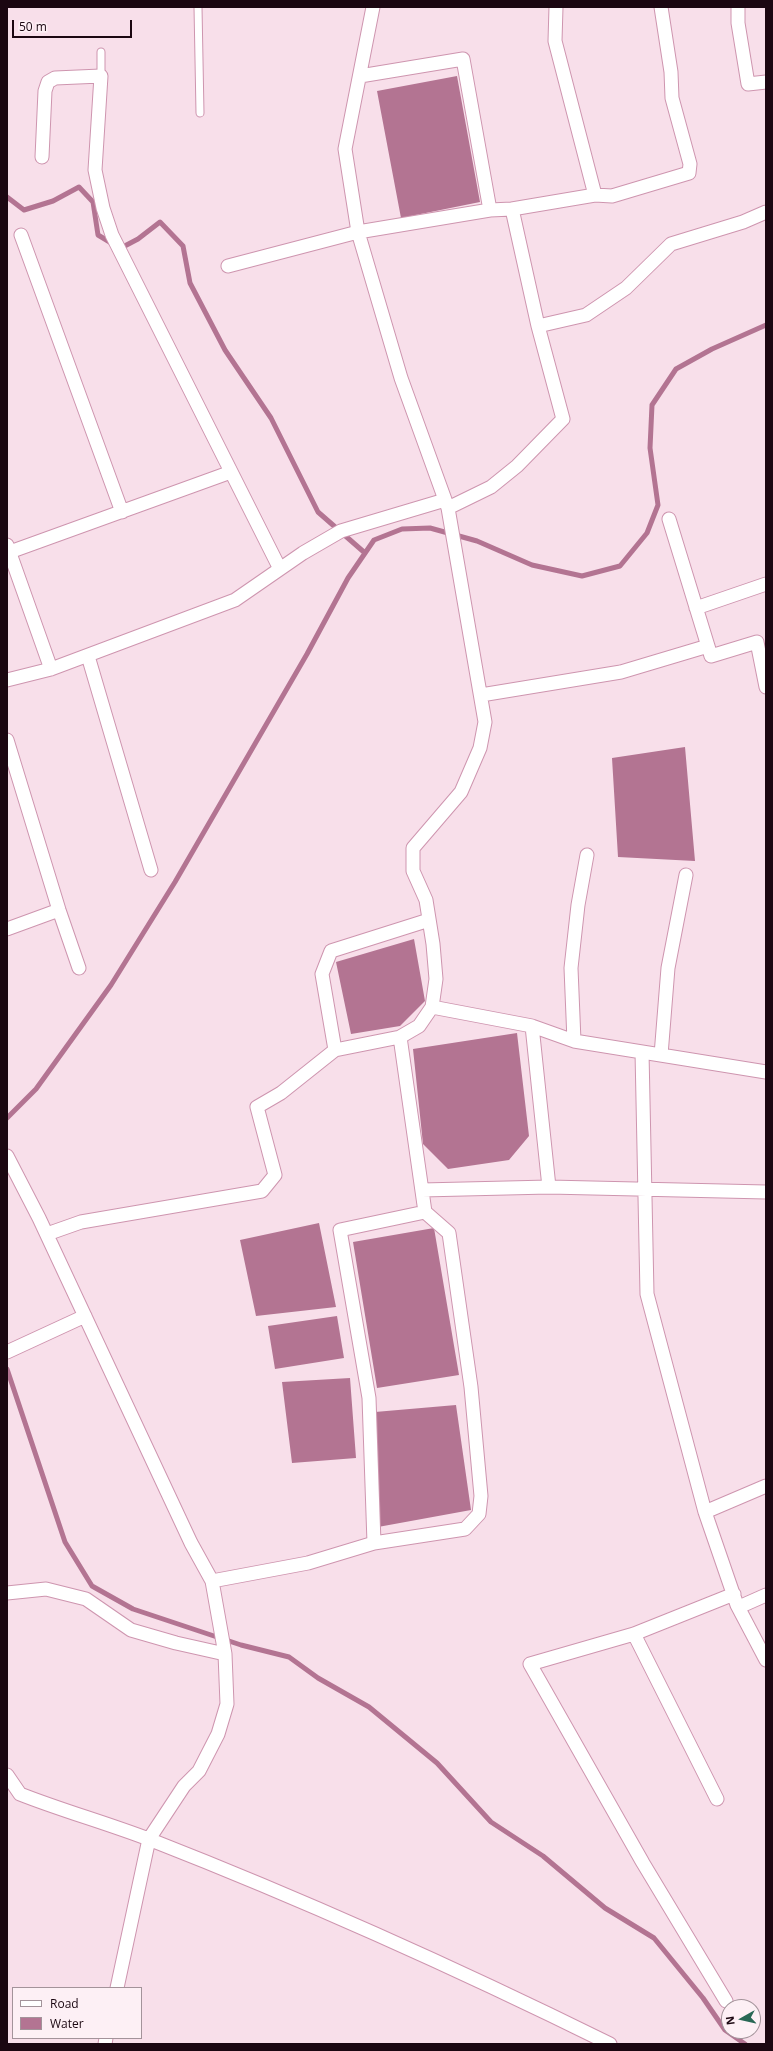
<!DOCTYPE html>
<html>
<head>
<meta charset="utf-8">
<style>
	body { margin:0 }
	#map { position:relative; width:773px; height:2051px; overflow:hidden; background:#f8dfea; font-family:"Open Sans",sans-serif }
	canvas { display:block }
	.frame { position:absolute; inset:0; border:8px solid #1b0711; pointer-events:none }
	.legend { position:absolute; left:12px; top:1987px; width:130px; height:52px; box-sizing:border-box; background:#fdf0f5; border:1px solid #a3939a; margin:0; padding:5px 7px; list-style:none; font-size:12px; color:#1b0711 }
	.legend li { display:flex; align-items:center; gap:8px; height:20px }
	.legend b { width:20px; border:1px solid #a3939a }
	.north { position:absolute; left:721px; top:1999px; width:40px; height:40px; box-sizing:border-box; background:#fdf0f5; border:1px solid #a3939a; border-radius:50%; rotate:262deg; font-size:11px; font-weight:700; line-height:16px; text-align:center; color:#1b0711 }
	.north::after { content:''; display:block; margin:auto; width:14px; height:18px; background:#296855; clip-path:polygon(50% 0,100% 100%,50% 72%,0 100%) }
	.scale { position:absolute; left:12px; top:20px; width:120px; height:18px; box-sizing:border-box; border:2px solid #1b0711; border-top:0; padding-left:5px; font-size:12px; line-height:14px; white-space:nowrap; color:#1b0711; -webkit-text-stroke:3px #fdf0f5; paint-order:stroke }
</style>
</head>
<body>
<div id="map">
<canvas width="773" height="2051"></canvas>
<div class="frame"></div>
<ul class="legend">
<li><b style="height:5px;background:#fff"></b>Road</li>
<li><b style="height:11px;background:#b37492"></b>Water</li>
</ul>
<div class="north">N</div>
<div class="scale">50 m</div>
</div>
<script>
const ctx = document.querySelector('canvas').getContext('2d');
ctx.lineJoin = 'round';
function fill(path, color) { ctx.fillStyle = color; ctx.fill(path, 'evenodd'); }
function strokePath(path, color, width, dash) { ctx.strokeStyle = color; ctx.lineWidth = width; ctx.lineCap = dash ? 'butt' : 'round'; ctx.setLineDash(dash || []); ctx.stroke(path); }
fill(new Path2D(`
	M 457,76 L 480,202 L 401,218 L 377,91 Z
	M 685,747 L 695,861 L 618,857 L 612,758 Z
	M 414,939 L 425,1001 L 400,1026 L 351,1034 L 336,962 Z
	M 517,1033 L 529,1136 L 509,1160 L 448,1169 L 423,1144 L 413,1049 Z
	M 319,1223 L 336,1307 L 256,1316 L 240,1240 Z
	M 434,1228 L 459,1375 L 377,1388 L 353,1242 Z
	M 337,1316 L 344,1358 L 275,1369 L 268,1326 Z
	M 350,1378 L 356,1458 L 292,1463 L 282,1382 Z
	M 456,1405 L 471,1510 L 378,1527 L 375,1412 Z`), '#b37492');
strokePath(new Path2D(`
	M 7,197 L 24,210 L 53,201 L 79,187 L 93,202 L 98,235 L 113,244
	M 119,249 L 138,239 L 160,222 L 183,246 L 190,283 L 225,350 L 271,418 L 318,512 L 365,553
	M 7,1118 L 36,1089 L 111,985 L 175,882 L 307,654 L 348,578 L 374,540 L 402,529 L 430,528 L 477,541 L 532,565 L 582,576 L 620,566 L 647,533 L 658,505 L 650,448 L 652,405 L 676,369 L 712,349 L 766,325
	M 7,1369 L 65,1542 L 92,1586 L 133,1609 L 241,1645 L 289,1657 L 318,1678 L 369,1707 L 437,1763 L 491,1822 L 543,1856 L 605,1908 L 654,1938 L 703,1998 L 725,2030 L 745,2044`), '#b37492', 5);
const lane = new Path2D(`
	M 198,7 L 200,113
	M 101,52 L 101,76`);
const street = new Path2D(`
	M 556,7 L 555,41 L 595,195
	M 738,7 L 738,23 L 748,84 L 766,82
	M 360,76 L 463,59 L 490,210
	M 42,157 L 45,91 L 48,82 L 55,78 L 101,76 L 95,170 L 103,208 L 112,235 L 280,569
	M 512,209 L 595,195 L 612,196 L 689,173 L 690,164 L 672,98 L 671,72 L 661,7
	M 21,235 L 122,512
	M 228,266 L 358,232 L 490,210 L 512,209 L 538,326
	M 448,508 L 491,487 L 517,466 L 563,419 L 538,326 L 586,315 L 626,288 L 671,244 L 743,222 L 766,212
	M 669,519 L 711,656 L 757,642 L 766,687
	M 7,545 L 51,669
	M 7,553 L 231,472
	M 696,608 L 766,584
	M 88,656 L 151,870
	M 7,680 L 51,669 L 235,600 L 303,553 L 341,531 L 445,500
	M 481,695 L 621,672 L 708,646
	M 7,740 L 59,910 L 79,968
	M 7,929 L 59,910
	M 432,1007 L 532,1026 L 574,1041 L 766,1072
	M 532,1026 L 549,1187
	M 574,1041 L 571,968 L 578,905 L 587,855
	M 335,1050 L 322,974 L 331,951 L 429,920
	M 642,1052 L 647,1294 L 705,1512 L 737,1605 L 766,1660
	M 661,1055 L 668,968 L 686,875
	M 7,1156 L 39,1218 L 191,1543 L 212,1581 L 225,1654 L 227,1704 L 218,1734 L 199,1771 L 184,1786 L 149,1839 L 117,1988
	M 422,1190 L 549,1187 L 766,1192
	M 47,1234 L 81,1222 L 262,1191 L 275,1175 L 257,1107 L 281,1093 L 335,1050 L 400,1037 L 419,1026 L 432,1007 L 436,979 L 433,944 L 426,900 L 413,871 L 413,848 L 461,792 L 480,748 L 485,722 L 448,508 L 401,378 L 358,232 L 345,149 L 373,7
	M 7,1352 L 85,1316
	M 705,1512 L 766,1486
	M 374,1543 L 369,1398 L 340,1230 L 425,1212
	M 212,1581 L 308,1563 L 374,1543 L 465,1529 L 479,1514 L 481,1496 L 471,1387 L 449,1233 L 425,1212 L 400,1037
	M 7,1593 L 46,1589 L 86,1599 L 131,1630 L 176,1643 L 225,1654
	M 739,1607 L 766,1595
	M 634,1634 L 717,1799
	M 7,1775 L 20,1794 C 63,1811 107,1823 151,1840 C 307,1901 460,1970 610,2044
	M 726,2001 L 643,1863 L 530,1664 L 634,1634 L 734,1594
	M 105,2044 L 106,2038`);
strokePath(lane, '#ce95af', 9);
strokePath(street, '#ce95af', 15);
strokePath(lane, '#fff', 7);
strokePath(street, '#fff', 13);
</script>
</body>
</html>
